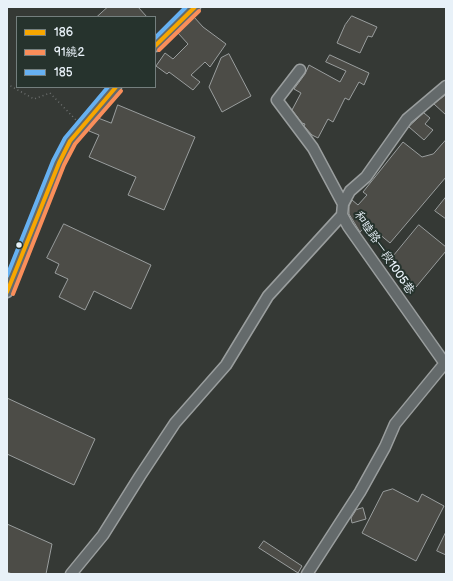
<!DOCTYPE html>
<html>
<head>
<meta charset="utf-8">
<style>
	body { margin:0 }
	#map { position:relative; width:453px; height:581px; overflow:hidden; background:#353935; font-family:"Balsamiq Sans","LXGW WenKai TC",sans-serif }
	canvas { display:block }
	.frame { position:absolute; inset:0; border:8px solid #e8f1f8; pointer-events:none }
	.legend { position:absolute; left:16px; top:16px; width:140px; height:72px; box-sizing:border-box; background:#26332d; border:1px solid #747f7e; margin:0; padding:5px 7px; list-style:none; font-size:12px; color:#e8f1f8 }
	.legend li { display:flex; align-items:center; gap:8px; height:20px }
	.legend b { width:20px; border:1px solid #747f7e }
</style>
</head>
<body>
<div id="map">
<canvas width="453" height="581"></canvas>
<div class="frame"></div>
<ul class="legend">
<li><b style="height:5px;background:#f7a600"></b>186</li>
<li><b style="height:5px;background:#fa8e5a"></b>91繞2</li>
<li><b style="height:5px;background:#66b1f2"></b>185</li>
</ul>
</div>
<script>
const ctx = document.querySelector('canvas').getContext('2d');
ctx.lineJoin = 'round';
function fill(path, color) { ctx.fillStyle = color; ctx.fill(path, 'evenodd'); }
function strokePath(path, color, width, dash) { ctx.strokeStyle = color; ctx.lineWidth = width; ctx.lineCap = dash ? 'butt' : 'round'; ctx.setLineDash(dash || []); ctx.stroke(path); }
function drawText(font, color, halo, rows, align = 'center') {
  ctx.font = font + ' "Balsamiq Sans","LXGW WenKai TC",sans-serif'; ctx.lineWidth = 4; ctx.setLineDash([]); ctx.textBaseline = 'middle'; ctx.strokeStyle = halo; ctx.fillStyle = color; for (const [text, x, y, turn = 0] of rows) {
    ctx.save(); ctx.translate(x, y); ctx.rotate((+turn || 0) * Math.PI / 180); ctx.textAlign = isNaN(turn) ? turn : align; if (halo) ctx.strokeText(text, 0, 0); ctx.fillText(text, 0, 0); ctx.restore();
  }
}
const building = new Path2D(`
	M 108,7 L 138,7 L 147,17 L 97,17 Z
	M 352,16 L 377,27 L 372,37 L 368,36 L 360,53 L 337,43 L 345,25 Z
	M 194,17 L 203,27 L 226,44 L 210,67 L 205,62 L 191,75 L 200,82 L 193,90 L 169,72 L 167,74 L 156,66 L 165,53 L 173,59 L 188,44 L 178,33 Z
	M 229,54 L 251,96 L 222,112 L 209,87 L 221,58 Z
	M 330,55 L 369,73 L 364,85 L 359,82 L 349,100 L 345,98 L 333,122 L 328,119 L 318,138 L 312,135 L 304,126 L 305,124 L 302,123 L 292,110 L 301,93 L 294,89 L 305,74 L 309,65 L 340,82 L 346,71 L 326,62 Z
	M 446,95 L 446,115 L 434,104 Z
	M 118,105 L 195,137 L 164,210 L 128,195 L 136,177 L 89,157 L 99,135 L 89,131 L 91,126 L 98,118 L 111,123 Z
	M 424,113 L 430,118 L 425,124 L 433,130 L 424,140 L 409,127 Z
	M 446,140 L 446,177 L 390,243 L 367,224 L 360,232 L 349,214 L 349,206 L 352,200 L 358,205 L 367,195 L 363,192 L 403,142 L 422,157 L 433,154 Z
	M 446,197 L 446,219 L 435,211 Z
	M 64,224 L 151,265 L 131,309 L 94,291 L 85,310 L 59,297 L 68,279 L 55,273 L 59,264 L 47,258 Z
	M 419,225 L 446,247 L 446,251 L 416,287 L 387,264 Z
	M 7,398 L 95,439 L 74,485 L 7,454 Z
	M 393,489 L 418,502 L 422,494 L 444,506 L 416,561 L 362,533 L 383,492 Z
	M 363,508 L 366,519 L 352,523 L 351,518 L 356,510 Z
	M 7,524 L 52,544 L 46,574 L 12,574 L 7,572 Z
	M 446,532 L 446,555 L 437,551 Z
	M 264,541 L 302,566 L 298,573 L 259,548 Z`);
fill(building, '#4c4c47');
strokePath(building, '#9a9e9e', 1);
const minor = new Path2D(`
	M 155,46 L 195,7
	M 300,70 L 277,100 L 313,148 L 343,204
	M 446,86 L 407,119 L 366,177 L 350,191 L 343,204 L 342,215 L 348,226 L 446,365
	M 7,292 L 59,163 L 70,141 L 116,87
	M 71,574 L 103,535 L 140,476 L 175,423 L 226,365 L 268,296 L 342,215
	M 307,574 L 360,492 L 385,447 L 395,424 L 445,363`);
strokePath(minor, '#9a9e9e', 13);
strokePath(new Path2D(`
	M 7,84 L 34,99 L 50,93 L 77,121`), '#6e7170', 1.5, [1, 3]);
strokePath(minor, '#646a6b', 10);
strokePath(new Path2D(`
	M 155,46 L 195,7
	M 7,292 L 59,163 L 70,141 L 116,87`), '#f7a600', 4);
strokePath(new Path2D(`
	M 159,50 L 199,11
	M 13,294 L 64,165 L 75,144 L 121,91`), '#fa8e5a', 4);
strokePath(new Path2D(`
	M 155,38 L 186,7
	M 7,276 L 53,161 L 65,138 L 108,87`), '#66b1f2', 4);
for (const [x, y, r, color] of [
	[19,245,3.5,"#e8f1f8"]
]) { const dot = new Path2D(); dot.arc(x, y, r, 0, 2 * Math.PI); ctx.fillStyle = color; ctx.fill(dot); strokePath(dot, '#26332d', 1.5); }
drawText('12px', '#e8f1f8', '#26332d', [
	["和睦路一段1005巷",384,253,56]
]);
</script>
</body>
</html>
